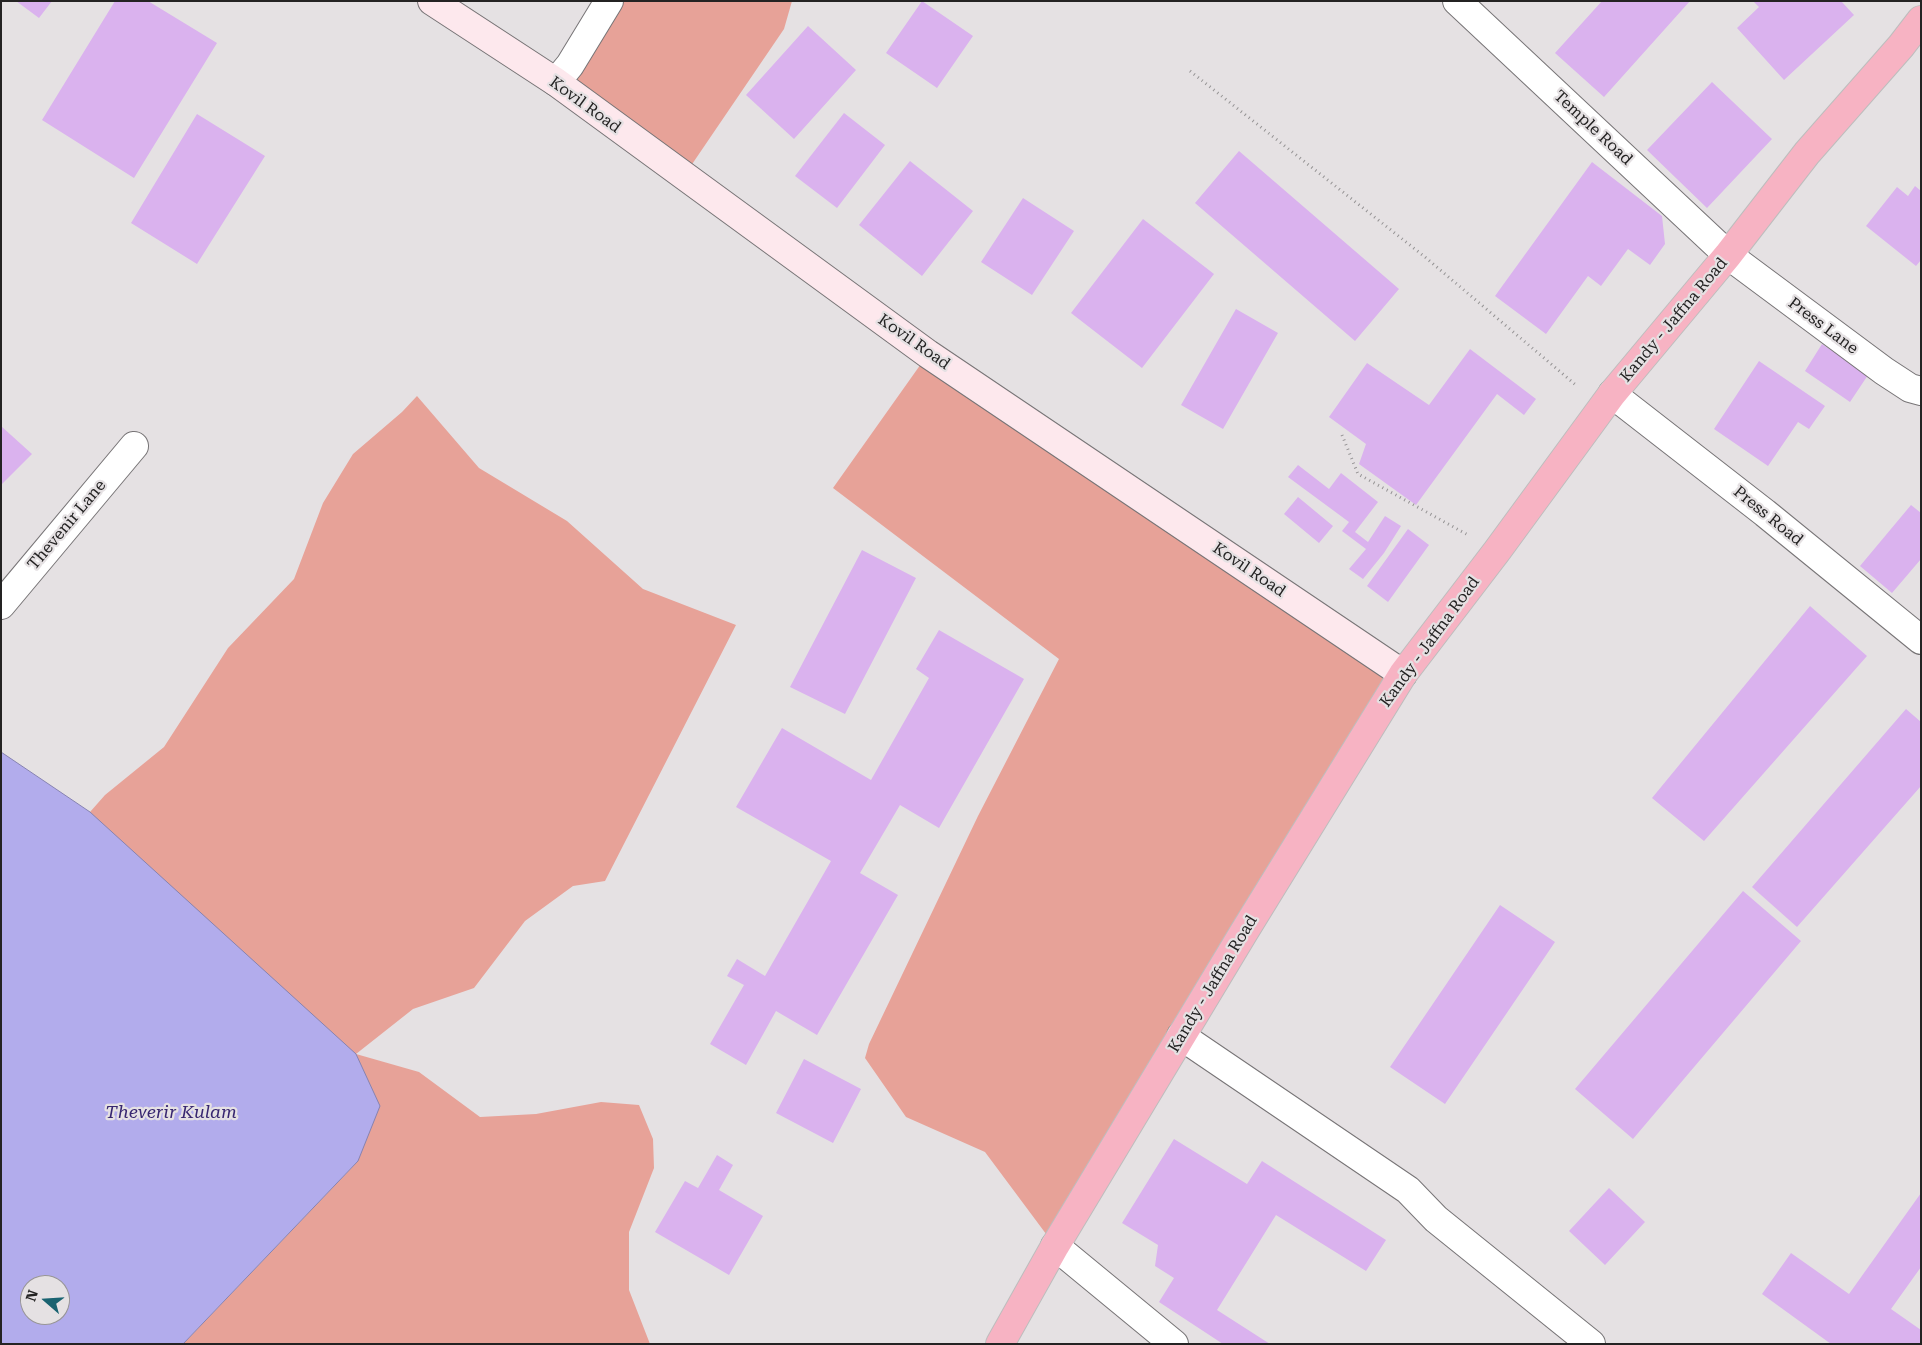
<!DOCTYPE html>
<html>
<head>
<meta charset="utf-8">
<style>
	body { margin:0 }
	#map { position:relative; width:1922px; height:1345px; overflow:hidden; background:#e5e1e3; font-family:"Roboto Serif",serif }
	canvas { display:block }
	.frame { position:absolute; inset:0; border:2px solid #242323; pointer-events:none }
	.north { position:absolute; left:20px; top:1275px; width:50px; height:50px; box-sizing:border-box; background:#e5e1e3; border:1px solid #989596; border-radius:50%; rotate:289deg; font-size:14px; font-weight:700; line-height:20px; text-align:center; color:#242323 }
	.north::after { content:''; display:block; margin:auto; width:18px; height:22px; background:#1a6371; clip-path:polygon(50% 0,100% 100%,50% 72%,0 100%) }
</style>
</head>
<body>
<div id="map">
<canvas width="1922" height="1345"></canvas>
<div class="frame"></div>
<div class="north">N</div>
</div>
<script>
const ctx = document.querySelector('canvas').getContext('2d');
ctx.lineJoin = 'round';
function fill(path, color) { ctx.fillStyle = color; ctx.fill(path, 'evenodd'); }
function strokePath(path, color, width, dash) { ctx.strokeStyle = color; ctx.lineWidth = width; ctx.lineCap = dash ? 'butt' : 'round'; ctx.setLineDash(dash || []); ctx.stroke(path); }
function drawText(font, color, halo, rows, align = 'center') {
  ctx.font = font + ' "Roboto Serif",serif'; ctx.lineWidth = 4.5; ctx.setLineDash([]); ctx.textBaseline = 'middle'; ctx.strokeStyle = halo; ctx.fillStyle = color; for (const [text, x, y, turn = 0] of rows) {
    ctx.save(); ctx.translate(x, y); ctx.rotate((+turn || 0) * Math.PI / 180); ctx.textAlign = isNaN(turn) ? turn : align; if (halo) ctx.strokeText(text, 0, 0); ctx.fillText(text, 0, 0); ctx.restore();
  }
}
fill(new Path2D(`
	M 609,1 L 792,1 L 784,29 L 684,176 L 556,82 Z
	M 928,354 L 1403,674 L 1055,1246 L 985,1152 L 906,1117 L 865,1058 L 869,1044 L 978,816 L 1059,659 L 833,488 Z
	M 417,396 L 479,468 L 567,521 L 643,589 L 736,625 L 605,881 L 573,886 L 525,921 L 474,988 L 413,1009 L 356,1054 L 419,1072 L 480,1117 L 536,1114 L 601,1102 L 639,1105 L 653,1139 L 654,1168 L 629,1232 L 629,1290 L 650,1344 L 183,1344 L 358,1161 L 90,812 L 105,795 L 164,747 L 228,648 L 294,579 L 323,503 L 353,454 L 402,412 Z`), '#e7a298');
const water = new Path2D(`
	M 1,752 L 90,812 L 356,1054 L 380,1106 L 358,1161 L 183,1344 L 1,1344 ZM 30,1285 L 60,1285 L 60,1315 L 30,1315 Z`);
fill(water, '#b2acec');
strokePath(water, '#8783b0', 1);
fill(new Path2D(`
	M 16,1 L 52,1 L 39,18 Z
	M 115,1 L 148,1 L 217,43 L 134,178 L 42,120 Z
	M 922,1 L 973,36 L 937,88 L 886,53 Z
	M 1602,1 L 1690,1 L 1604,97 L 1555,53 Z
	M 1753,1 L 1841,1 L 1854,15 L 1784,80 L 1737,28 L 1759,7 Z
	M 808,26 L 856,70 L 794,139 L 746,95 Z
	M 1712,82 L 1772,139 L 1707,208 L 1647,150 Z
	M 844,113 L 885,145 L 837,208 L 795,176 Z
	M 197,114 L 265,156 L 197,264 L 131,223 Z
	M 1239,151 L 1399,289 L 1355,341 L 1195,203 Z
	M 910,161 L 973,211 L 922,276 L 859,225 Z
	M 1592,162 L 1662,216 L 1665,244 L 1650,265 L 1628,249 L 1601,286 L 1588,276 L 1546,334 L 1495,296 Z
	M 1915,186 L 1921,191 L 1921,260 L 1916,266 L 1866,226 L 1897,187 L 1908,196 Z
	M 1023,198 L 1074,231 L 1032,295 L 981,262 Z
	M 1143,219 L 1214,274 L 1142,368 L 1071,313 Z
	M 1236,309 L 1278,333 L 1223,429 L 1181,405 Z
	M 1822,344 L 1868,375 L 1850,402 L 1805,371 Z
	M 1470,349 L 1536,399 L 1524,415 L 1497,394 L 1416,505 L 1359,464 L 1366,444 L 1329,417 L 1367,363 L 1429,405 Z
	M 1759,361 L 1825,406 L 1809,429 L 1798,422 L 1768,466 L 1714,429 Z
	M 1,426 L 32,454 L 1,485 Z
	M 1298,465 L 1329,489 L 1341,473 L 1378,502 L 1355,532 L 1368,542 L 1385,516 L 1401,526 L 1384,553 L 1363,579 L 1349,569 L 1366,549 L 1342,531 L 1349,522 L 1288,477 Z
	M 1298,497 L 1333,526 L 1319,543 L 1284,514 Z
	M 1911,505 L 1921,513 L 1921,559 L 1892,593 L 1860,566 Z
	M 1408,529 L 1429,545 L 1388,602 L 1367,586 Z
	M 862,550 L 916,578 L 845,714 L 790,687 Z
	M 1810,606 L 1867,656 L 1704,841 L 1652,798 Z
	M 939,630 L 1024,679 L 939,828 L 900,805 L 860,873 L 898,895 L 817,1035 L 776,1011 L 746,1065 L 710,1044 L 744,985 L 727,976 L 737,959 L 765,976 L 831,861 L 736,807 L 782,728 L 871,780 L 929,678 L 916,669 Z
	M 1906,709 L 1921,722 L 1921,786 L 1797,927 L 1752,887 Z
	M 1743,891 L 1801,941 L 1633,1139 L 1575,1089 Z
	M 1500,905 L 1555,942 L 1445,1104 L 1390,1067 Z
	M 804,1059 L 861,1089 L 833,1143 L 776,1113 Z
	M 1174,1139 L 1247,1184 L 1262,1161 L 1386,1240 L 1366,1271 L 1276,1215 L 1217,1310 L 1270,1344 L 1223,1344 L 1159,1302 L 1174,1278 L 1155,1266 L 1158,1245 L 1122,1223 Z
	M 717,1155 L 733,1165 L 719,1190 L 763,1216 L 729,1275 L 655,1232 L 685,1181 L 698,1188 Z
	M 1609,1188 L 1645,1222 L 1605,1265 L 1569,1231 Z
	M 1921,1193 L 1921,1267 L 1891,1309 L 1921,1330 L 1921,1344 L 1831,1344 L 1762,1294 L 1791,1253 L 1849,1294 Z`), '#dab2ee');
const street = new Path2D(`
	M 1457,1 L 1728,255 L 1884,371 L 1910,388 L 1921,391
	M 556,82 L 570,65 L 609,1
	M 1612,394 L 1765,513 L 1921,640
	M 1,605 L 134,446
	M 1181,1036 L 1408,1190 L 1436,1219 L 1591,1344
	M 1055,1246 L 1174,1344`);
const secondary = new Path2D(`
	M 432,1 L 556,82 L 928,354 L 1403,674`);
const highway = new Path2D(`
	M 1000,1344 L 1055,1246 L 1244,932 L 1403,674 L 1497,551 L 1612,394 L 1728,255 L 1807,153 L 1901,46 L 1921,20`);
strokePath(street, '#777476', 30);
strokePath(secondary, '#777476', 30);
strokePath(highway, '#bdbdbd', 30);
strokePath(new Path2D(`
	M 1190,71 L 1425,257 L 1577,386
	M 1342,435 L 1358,474 L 1468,535`), '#959394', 3, [1, 4]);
strokePath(street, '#fff', 28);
strokePath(secondary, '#fde8ed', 28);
strokePath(highway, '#f7b3c3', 28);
drawText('16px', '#242323', '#e5e1e3', [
	["Kovil Road",585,105,36],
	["Temple Road",1593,128,43],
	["Kandy - Jaffna Road",1674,320,-50],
	["Press Lane",1823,326,37],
	["Kovil Road",914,342,35],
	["Press Road",1768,516,39],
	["Thevenir Lane",67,525,-50],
	["Kovil Road",1249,570,34],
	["Kandy - Jaffna Road",1430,642,-54],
	["Kandy - Jaffna Road",1213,984,-59]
]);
drawText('italic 18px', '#372670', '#e5e1e3', [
	["Theverir Kulam",171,1113]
]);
</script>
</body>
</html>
